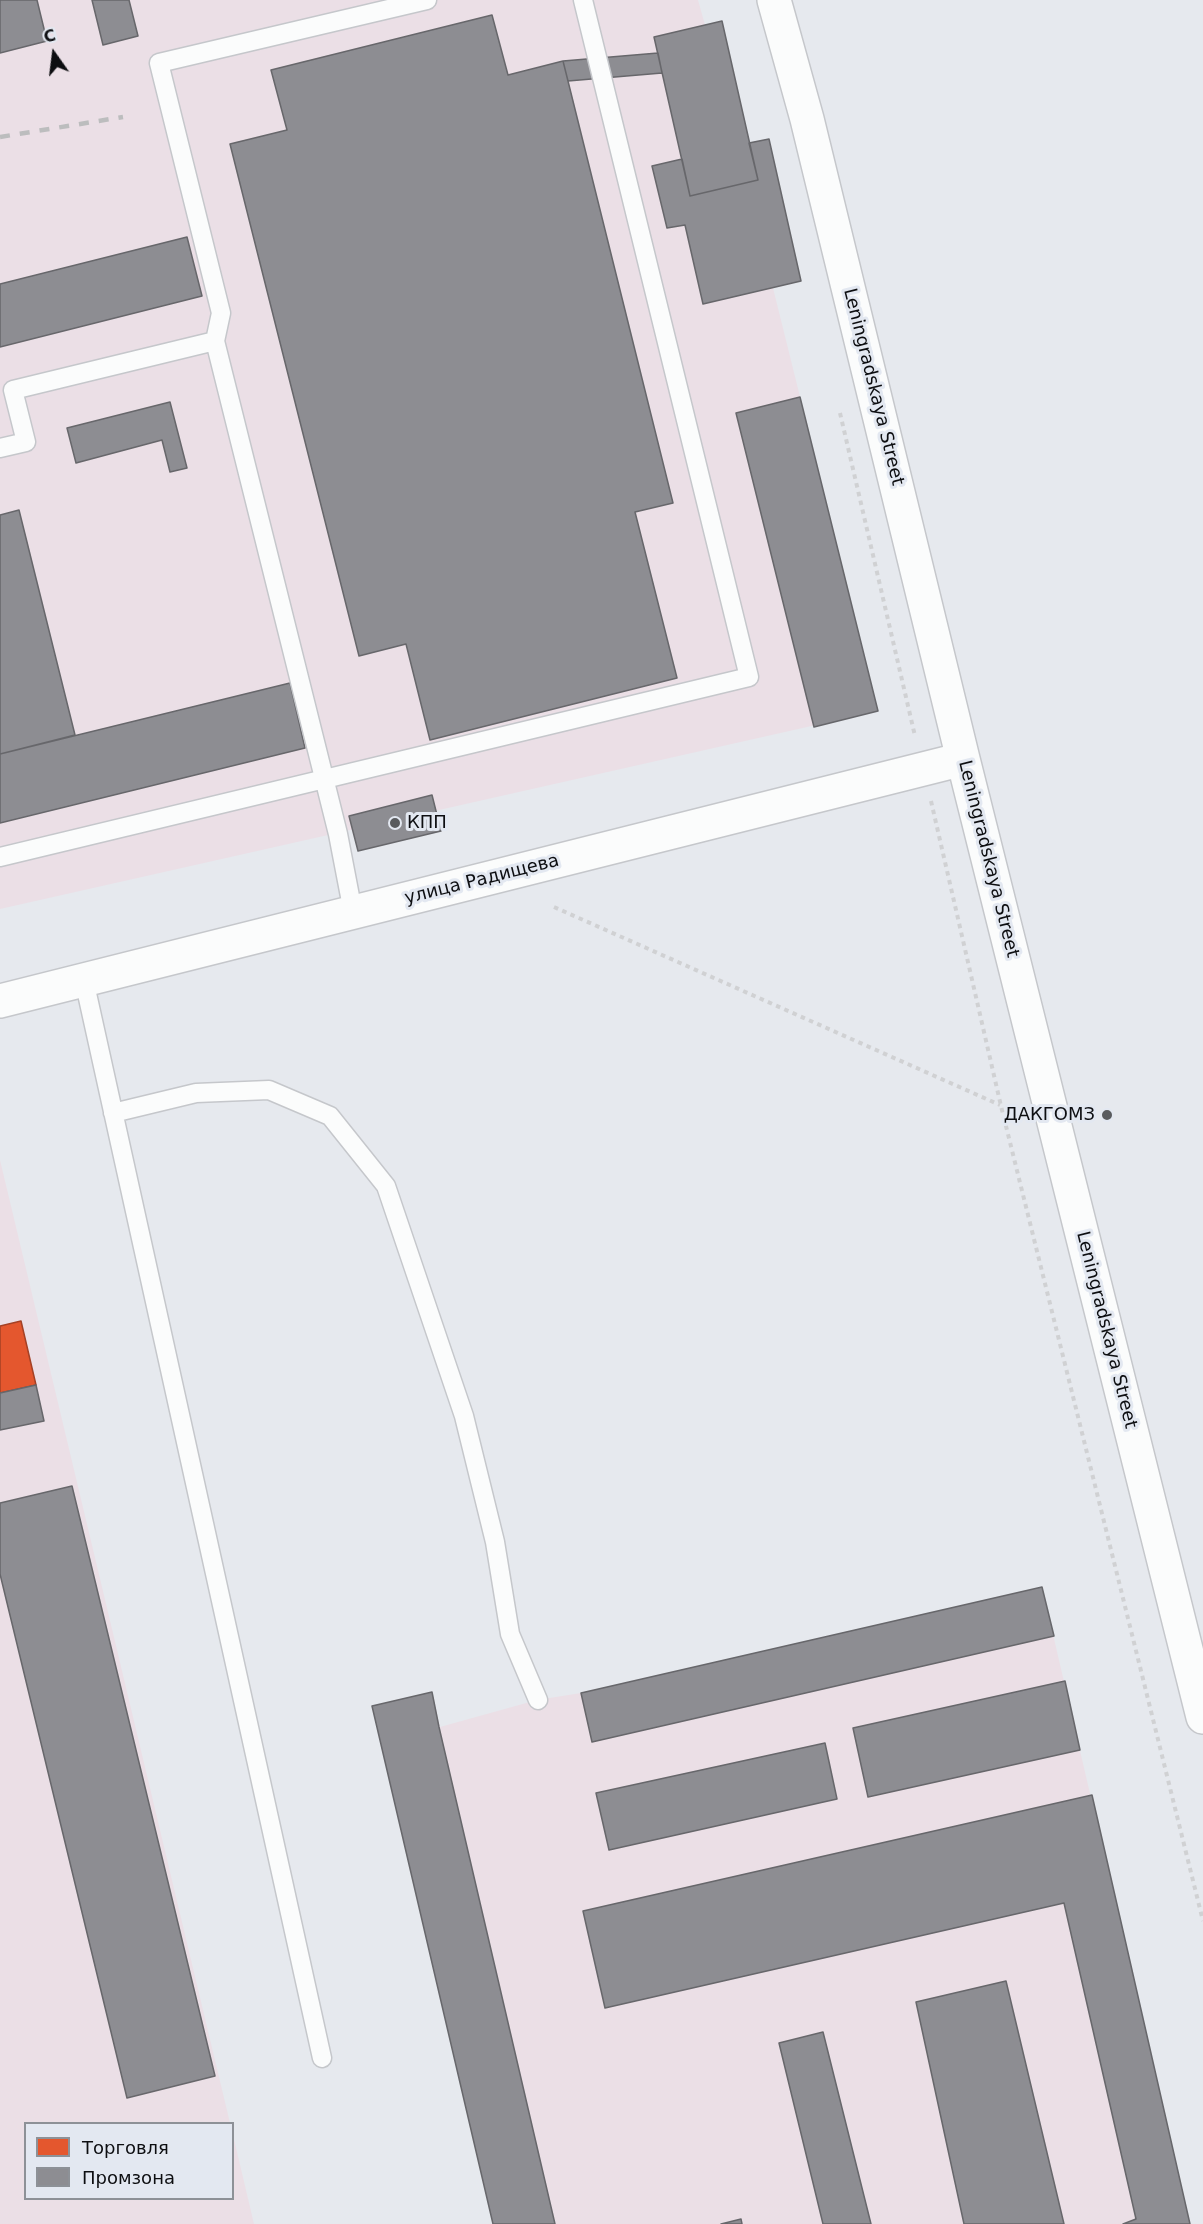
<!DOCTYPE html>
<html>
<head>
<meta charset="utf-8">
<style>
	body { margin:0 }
	#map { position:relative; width:1203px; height:2224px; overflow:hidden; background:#e6e9ee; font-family:"DejaVu Sans",sans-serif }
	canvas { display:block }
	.legend { position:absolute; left:24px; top:2122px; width:210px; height:78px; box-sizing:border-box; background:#e3e8f1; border:2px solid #8d9197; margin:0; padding:8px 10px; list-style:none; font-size:18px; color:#0d0e11 }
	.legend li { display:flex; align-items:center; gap:12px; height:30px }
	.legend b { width:30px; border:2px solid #8d9197 }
	.north { position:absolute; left:24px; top:24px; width:60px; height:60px; -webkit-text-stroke:4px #e3e8f1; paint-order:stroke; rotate:346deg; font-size:16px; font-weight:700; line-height:24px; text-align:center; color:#0d0e11 }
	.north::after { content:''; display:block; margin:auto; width:21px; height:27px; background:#0d0e11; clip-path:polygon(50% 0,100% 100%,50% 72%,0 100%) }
</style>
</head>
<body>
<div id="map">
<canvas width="1203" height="2224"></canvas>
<ul class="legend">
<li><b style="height:16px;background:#e4572e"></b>Торговля</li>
<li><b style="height:16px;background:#8d8d92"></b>Промзона</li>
</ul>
<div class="north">С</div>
</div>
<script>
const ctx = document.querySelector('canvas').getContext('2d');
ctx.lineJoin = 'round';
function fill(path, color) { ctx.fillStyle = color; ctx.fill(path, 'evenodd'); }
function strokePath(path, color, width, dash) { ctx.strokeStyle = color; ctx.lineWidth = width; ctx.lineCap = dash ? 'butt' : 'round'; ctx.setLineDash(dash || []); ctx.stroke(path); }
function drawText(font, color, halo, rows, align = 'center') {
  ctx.font = font + ' "DejaVu Sans",sans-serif'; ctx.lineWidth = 6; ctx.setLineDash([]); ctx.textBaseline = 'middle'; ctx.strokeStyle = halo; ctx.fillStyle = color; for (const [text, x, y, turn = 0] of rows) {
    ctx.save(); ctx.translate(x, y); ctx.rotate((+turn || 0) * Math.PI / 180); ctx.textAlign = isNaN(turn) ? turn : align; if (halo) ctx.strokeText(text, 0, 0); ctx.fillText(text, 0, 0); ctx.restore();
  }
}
fill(new Path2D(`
	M 0,0 L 698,0 L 705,25 L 722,21 L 749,143 L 769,139 L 801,281 L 773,288 L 878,711 L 0,909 Z
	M 0,1160 L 230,2123 L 26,2124 L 26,2198 L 232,2198 L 233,2135 L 254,2224 L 0,2224 Z
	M 1042,1587 L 1190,2224 L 493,2224 L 432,1692 L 440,1727 L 537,1700 L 581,1693 Z`), '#ebdfe6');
const shops = new Path2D(`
	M 21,1321 L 36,1385 L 0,1393 L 0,1326 Z`);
fill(shops, '#e4572e');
strokePath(shops, '#a44125', 1.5);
const industry = new Path2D(`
	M 0,0 L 37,0 L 47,41 L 0,53 Z
	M 92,0 L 129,0 L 138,36 L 103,45 Z
	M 492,15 L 508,75 L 563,61 L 673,503 L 635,512 L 677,678 L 430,740 L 406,644 L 359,656 L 230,144 L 287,130 L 271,70 Z
	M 722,21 L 758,180 L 690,196 L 654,37 Z
	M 658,53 L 662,73 L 568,81 L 563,61 Z
	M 769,139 L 801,281 L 703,304 L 685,225 L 667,228 L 652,166 L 682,159 L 690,196 L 758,180 L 749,143 Z
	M 187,237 L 202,296 L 0,347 L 0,284 Z
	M 800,397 L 878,711 L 814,727 L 736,413 Z
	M 170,402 L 187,468 L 170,472 L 162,440 L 76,463 L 67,428 Z
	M 19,510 L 75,735 L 0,754 L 0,515 Z
	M 290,683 L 305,748 L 0,823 L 0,754 Z
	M 432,795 L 441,831 L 358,851 L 349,816 Z
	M 36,1385 L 44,1421 L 0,1430 L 0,1393 Z
	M 72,1486 L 215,2076 L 127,2098 L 0,1574 L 0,1503 Z
	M 1042,1587 L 1054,1636 L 592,1742 L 581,1693 Z
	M 1065,1681 L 1080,1750 L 868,1797 L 853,1728 Z
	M 432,1692 L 439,1727 L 555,2224 L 493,2224 L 372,1706 Z
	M 825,1743 L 837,1799 L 609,1850 L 596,1793 Z
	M 1092,1795 L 1190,2224 L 1123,2224 L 1136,2219 L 1064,1903 L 605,2008 L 583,1911 Z
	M 1006,1981 L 1064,2224 L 964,2224 L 916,2002 Z
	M 823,2032 L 871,2224 L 823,2224 L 779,2043 Z
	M 741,2219 L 742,2224 L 721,2224 Z`);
fill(industry, '#8d8d92');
strokePath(industry, '#67676b', 1.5);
const lane = new Path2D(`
	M 215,341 L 221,313 L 159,63 L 427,0
	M 0,448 L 26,442 L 13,390 L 215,341 L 338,834 L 353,912
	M 0,857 L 749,677 L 583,0
	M 84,980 L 322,2058
	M 113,1113 L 196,1093 L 269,1090 L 330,1116 L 386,1186 L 464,1416 L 495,1542 L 510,1634 L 538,1700`);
const secondary = new Path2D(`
	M 774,0 L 807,119 L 963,759 L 1203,1717
	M 0,1001 L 963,759`);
strokePath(lane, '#c5c7cb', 21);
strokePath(secondary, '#c5c7cb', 36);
strokePath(new Path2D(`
	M 840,413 L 915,736
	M 931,801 L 1001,1106 L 1203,1921
	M 554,907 L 1000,1105`), '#d0d1d3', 4, [4.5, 4.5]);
strokePath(lane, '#fbfcfc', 18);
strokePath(secondary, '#fbfcfc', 33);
strokePath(new Path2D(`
	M 0,137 L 123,117`), '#bcbdbe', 4.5, [10, 10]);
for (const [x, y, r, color] of [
	[395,823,6,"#595b5e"],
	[1107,1115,6,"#595b5e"]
]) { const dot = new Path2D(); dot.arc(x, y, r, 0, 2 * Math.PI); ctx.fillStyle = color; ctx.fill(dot); strokePath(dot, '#e3e8f1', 2); }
drawText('18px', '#0d0e11', '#e3e8f1', [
	["Leningradskaya Street",873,387,76],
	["Leningradskaya Street",988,859,76],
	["улица Радищева",482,880,-14],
	["Leningradskaya Street",1106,1330,76]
]);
drawText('18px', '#0d0e11', '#e3e8f1', [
	["КПП",407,823],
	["ДАКГОМЗ",1095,1115,"right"]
], 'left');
</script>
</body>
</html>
